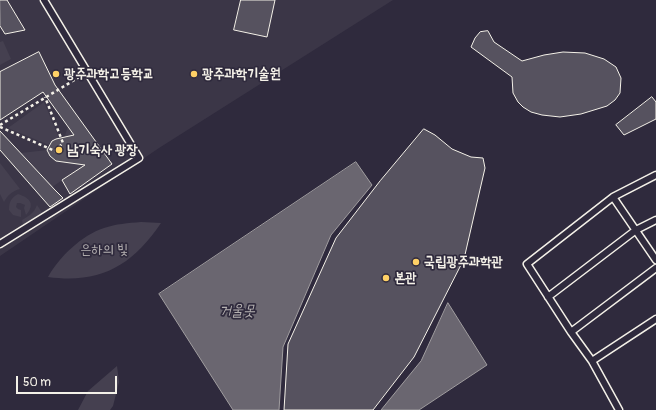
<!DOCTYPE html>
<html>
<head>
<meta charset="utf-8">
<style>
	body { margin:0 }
	#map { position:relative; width:656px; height:410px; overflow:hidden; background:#2f2a3d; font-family:Pangolin,sans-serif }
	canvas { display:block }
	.scale { position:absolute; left:16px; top:376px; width:101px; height:18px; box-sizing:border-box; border:2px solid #f4f1e8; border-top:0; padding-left:5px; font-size:12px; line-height:14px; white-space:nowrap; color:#f4f1e8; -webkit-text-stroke:3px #2f2a3d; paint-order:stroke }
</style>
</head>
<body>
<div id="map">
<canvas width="656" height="410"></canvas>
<div class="scale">50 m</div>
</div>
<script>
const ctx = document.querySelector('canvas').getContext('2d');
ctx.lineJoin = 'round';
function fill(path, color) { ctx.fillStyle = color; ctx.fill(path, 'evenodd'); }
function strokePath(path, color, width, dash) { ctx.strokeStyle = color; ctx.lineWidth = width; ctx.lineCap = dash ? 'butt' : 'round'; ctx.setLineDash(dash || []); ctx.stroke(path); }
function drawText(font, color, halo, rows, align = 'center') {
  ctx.font = font + ' Pangolin,"Poor Story",sans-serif'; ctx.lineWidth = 3.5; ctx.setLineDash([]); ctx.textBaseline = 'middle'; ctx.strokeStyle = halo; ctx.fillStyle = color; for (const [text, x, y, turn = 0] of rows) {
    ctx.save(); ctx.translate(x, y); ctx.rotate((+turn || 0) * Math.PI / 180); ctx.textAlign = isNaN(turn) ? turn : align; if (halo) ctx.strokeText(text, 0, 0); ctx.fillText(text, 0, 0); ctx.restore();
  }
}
fill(new Path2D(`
	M 0,0 L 393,0 L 159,148 L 0,256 Z`), '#3b3647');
fill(new Path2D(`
	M 3,41 L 11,59 L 0,65 L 0,42 Z
	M 44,102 L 59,138 L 52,141 L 49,145 L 8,128 Z
	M 68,126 L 92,160 L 52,187 L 21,153 L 47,150 L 64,139 Z
	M 0,163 L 20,189 C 12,191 8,195 4,202 L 0,194 Z
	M 18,194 C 31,198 35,205 26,215 L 24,208 L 25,205 L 20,203 L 17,203 L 16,207 L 18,209 L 21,210 L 21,217 L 13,215 L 9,210 C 9,202 11,198 18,194 Z
	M 37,205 L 43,214 L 23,226 L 22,220 C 29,216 34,213 37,205 Z
	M 141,222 L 161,223 C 132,266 100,284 48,277 C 59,257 82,235 104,228 C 116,224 128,223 141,222 Z
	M 117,366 L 119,382 L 113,406 L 110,410 L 78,410 L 88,391 Z`), '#454050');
const water = new Path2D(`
	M 356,162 L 372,185 L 331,235 L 283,347 L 279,410 L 233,410 L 159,294 Z
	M 448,303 L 487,365 L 419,410 L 381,410 L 421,361 Z`);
fill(water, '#6a6670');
strokePath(water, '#a19ea0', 1);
const building = new Path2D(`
	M 0,0 L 7,0 L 25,30 L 5,34 L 0,26 Z
	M 241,0 L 275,0 L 267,37 L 234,30 Z
	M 488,31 L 494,42 L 522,61 L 544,55 L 563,52 L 585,53 L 604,59 L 616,67 L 621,78 L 620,93 L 615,100 L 607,106 L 581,114 L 560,117 L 542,115 L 531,112 L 523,107 L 518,102 L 513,93 L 512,77 L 471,47 L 475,38 L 480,32 Z
	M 39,52 L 55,85 L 112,164 L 70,194 L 62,180 L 85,165 L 56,161 L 50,156 L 47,150 L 52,141 L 56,139 L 74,135 L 43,92 L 0,120 L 0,72 Z
	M 652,97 L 656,102 L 656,119 L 624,135 L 616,125 Z
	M 424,129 L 435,135 L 452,149 L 471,157 L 483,158 L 485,168 L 464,259 L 414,357 L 373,410 L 284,410 L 288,344 L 336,238 L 380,181 Z
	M 0,131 L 55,190 L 63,198 L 50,207 L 0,150 Z`);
fill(building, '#56525f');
strokePath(building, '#f4f1e8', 1);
const service = new Path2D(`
	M 613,197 L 656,260
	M 0,244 L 139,158 L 44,0
	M 548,297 L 636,230 L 656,220
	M 571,332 L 656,268
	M 592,361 L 656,319
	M 619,410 L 592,361 L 571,332 L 527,264 L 613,197 L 656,175`);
strokePath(service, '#f4f1e8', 9);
strokePath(new Path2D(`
	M 0,125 L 81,76
	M 0,127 L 55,151 L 63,143 L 45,97`), '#f4f1e8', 2.5, [3, 3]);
strokePath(service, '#2f2a3d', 6);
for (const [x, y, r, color] of [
	[56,74,4,"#ffd166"],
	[194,74,4,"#ffd166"],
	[59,150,4,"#ffd166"],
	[416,262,4,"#ffd166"],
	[386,278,4,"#ffd166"]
]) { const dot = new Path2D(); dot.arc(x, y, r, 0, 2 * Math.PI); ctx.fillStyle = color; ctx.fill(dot); strokePath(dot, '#2f2a3d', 1.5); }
drawText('bold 14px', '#f4f1e8', '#2f2a3d', [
	["광주과학고등학교",64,74],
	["광주과학기술원",202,74],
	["남기숙사 광장",67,150],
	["국립광주과학관",424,262],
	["본관",394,278]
], 'left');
drawText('14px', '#b7b3b3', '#2f2a3d', [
	["은하의 빛",104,250]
]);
drawText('italic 15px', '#b6b2b2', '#2f2a3d', [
	["거울못",237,311]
]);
</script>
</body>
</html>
